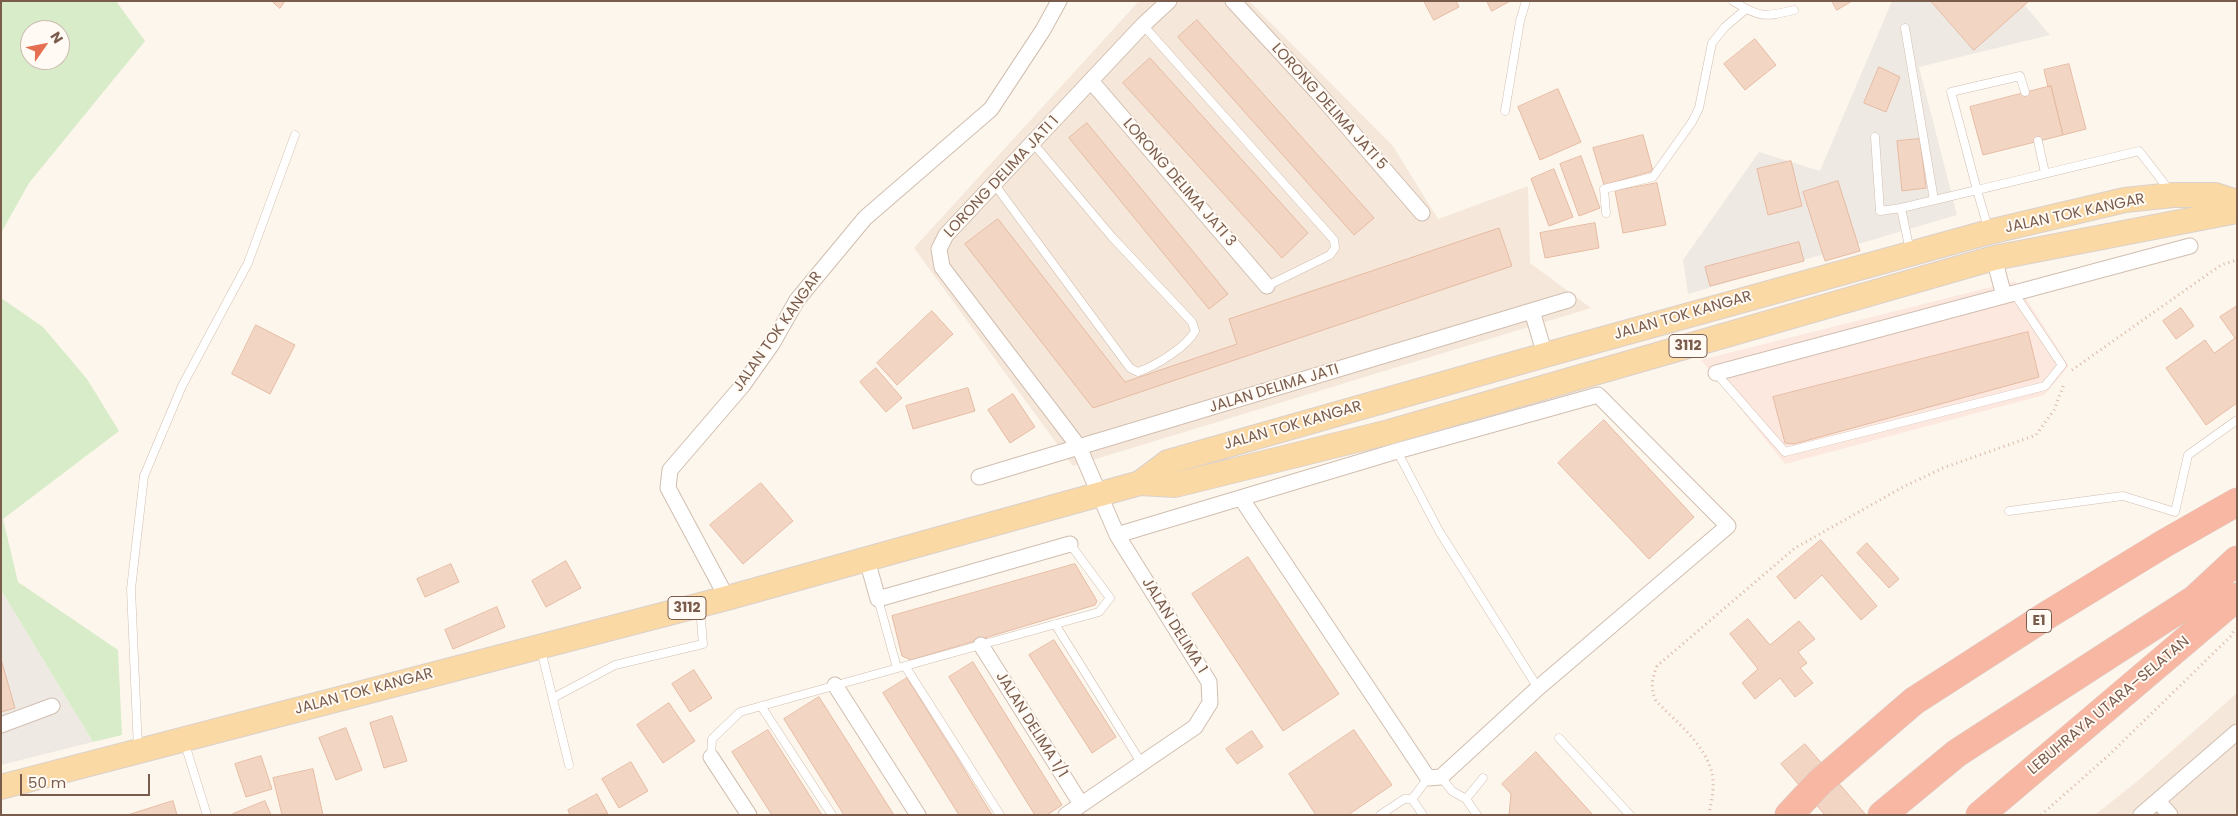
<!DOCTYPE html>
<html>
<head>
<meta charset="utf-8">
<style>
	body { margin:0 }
	#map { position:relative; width:2238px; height:816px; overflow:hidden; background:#fdf6ec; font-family:Poppins,sans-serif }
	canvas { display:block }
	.frame { position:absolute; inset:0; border:2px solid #7a5c4d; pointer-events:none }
	.north { position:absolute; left:20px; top:20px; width:50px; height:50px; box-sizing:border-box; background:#fffaf3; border:1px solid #cabbb1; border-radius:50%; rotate:57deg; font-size:14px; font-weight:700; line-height:20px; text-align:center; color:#7a5c4d }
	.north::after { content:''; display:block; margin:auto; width:18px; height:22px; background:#e76f51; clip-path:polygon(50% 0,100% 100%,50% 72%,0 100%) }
	.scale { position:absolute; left:20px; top:774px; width:130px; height:22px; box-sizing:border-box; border:2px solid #7a5c4d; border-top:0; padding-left:6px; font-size:15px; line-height:18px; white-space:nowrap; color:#7a5c4d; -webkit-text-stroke:4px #fffaf3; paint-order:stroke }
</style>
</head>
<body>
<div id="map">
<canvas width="2238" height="816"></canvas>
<div class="frame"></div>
<div class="north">N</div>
<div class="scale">50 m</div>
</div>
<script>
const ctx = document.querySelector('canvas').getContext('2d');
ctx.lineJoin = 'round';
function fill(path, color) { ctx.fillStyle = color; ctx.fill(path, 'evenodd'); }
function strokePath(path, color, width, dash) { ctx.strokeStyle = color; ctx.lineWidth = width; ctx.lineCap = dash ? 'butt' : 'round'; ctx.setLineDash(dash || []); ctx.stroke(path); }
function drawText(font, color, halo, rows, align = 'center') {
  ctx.font = font + ' Poppins,sans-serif'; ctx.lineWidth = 4; ctx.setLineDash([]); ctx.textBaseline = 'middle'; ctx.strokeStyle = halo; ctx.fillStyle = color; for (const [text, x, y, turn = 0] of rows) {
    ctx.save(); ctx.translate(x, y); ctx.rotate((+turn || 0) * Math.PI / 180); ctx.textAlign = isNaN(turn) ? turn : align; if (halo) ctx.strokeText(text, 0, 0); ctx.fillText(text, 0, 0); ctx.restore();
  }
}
fill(new Path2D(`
	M 1139,1 L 1249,1 L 1393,146 L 1438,219 L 1528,186 L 1530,263 L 1591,308 L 1073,466 L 914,248 Z
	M 2237,693 L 2237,815 L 2095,815 L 2140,779 Z`), '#f5e8da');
fill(new Path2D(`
	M 2015,281 L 2069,366 L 2044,395 L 1785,464 L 1701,360 Z`), '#fde8e0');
fill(new Path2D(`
	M 1892,1 L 2021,1 L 2050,35 L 1919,67 L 1957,215 L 1688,294 L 1683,260 L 1759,152 L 1820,171 Z
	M 1,590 L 93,742 L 1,765 Z`), '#efe9e4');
fill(new Path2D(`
	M 1,1 L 116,1 L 145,41 L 29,183 L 1,233 ZM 30,30 L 60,30 L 60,60 L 30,60 Z
	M 1,298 L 43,327 L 87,379 L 119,431 L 3,519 L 18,582 L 118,650 L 122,735 L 93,742 L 1,590 Z`), '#d8ecc9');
const building = new Path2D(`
	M 272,1 L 285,1 L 280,8 Z
	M 1424,1 L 1456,1 L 1459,7 L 1434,20 Z
	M 1487,1 L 1510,1 L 1492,11 Z
	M 1832,1 L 1852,1 L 1837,10 Z
	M 1931,1 L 2029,1 L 1974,50 Z
	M 1197,20 L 1374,218 L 1354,235 L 1178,37 Z
	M 1755,39 L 1776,65 L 1745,90 L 1724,64 Z
	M 1150,58 L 1308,233 L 1282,258 L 1123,83 Z
	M 2069,64 L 2086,129 L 2063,135 L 2051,86 L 2048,87 L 2044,70 Z
	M 1879,67 L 1900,77 L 1886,112 L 1864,103 Z
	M 2051,86 L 2063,135 L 1983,155 L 1970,107 Z
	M 1558,89 L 1581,142 L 1540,160 L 1518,107 Z
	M 1087,123 L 1228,294 L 1209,309 L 1069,138 Z
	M 1643,135 L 1653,171 L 1604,185 L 1593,148 Z
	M 1920,139 L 1926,188 L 1902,191 L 1897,141 Z
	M 1581,156 L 1600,208 L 1579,216 L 1560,164 Z
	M 1791,161 L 1802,206 L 1768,215 L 1757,169 Z
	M 1554,169 L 1573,217 L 1549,226 L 1531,179 Z
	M 1838,181 L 1860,251 L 1825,261 L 1803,192 Z
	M 1657,183 L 1666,225 L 1623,233 L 1615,191 Z
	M 998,219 L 1125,382 L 1237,344 L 1229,319 L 1499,228 L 1512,266 L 1093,408 L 965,244 Z
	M 1595,223 L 1599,248 L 1545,258 L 1540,233 Z
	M 1799,242 L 1804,261 L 1710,286 L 1705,267 Z
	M 2237,306 L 2237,337 L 2235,338 L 2220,317 Z
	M 2181,308 L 2194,326 L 2176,339 L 2163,321 Z
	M 932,311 L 953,334 L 897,385 L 877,363 Z
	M 256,325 L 295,345 L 270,394 L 232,374 Z
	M 2028,332 L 2039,377 L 1794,444 L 1785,443 L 1773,397 Z
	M 2237,337 L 2237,403 L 2206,425 L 2166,368 L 2205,340 L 2214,353 Z
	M 876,368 L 902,398 L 886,412 L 860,382 Z
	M 968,388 L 975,411 L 913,429 L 906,406 Z
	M 1013,394 L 1035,427 L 1010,443 L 988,410 Z
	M 1604,420 L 1694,517 L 1649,559 L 1558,463 Z
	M 761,483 L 793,521 L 743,564 L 710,525 Z
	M 1821,540 L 1877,606 L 1861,620 L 1822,575 L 1795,599 L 1777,577 Z
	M 1867,543 L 1899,579 L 1889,588 L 1857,553 Z
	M 1248,557 L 1339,694 L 1283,731 L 1192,594 Z
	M 566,561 L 581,588 L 546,607 L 532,581 Z
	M 451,564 L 459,582 L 425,597 L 417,579 Z
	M 1075,564 L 1097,601 L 1095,605 L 911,660 L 902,656 L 892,616 Z
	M 497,607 L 505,627 L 453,649 L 445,630 Z
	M 1748,619 L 1770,645 L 1799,621 L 1815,639 L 1798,652 L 1807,663 L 1800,668 L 1813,683 L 1795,697 L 1780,678 L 1755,699 L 1742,683 L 1758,669 L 1730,634 Z
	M 1054,640 L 1116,737 L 1092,753 L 1029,655 Z
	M 1,659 L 15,708 L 1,712 Z
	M 973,662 L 1062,805 L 1047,815 L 1035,815 L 949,677 Z
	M 694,670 L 712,698 L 690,712 L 672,684 Z
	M 907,678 L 956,756 L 992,815 L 959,815 L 883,693 Z
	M 819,697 L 894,815 L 844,815 L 784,719 Z
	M 669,703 L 695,741 L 663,763 L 637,725 Z
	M 392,716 L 407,761 L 384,768 L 370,723 Z
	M 346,728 L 362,770 L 336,780 L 319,738 Z
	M 768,730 L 822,815 L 772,815 L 732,752 Z
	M 1354,730 L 1392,785 L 1348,815 L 1316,815 L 1289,774 Z
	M 1252,731 L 1263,747 L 1237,764 L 1226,749 Z
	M 1805,744 L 1866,815 L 1825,815 L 1781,764 Z
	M 1536,752 L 1593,815 L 1509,815 L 1511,794 L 1502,784 Z
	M 261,756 L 272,789 L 246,797 L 235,764 Z
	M 631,762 L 648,791 L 619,808 L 602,779 Z
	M 313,769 L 323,815 L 282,815 L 273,778 Z
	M 597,794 L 608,814 L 570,815 L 568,810 Z
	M 173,801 L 177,815 L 128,815 Z
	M 265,801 L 271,815 L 234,815 L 233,814 Z`);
fill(building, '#f3d5c3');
strokePath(building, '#e6bba3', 1);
const lane = new Path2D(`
	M 1733,1 C 1759,18 1765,17 1794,10
	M 1143,25 L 1334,240 L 1335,248 L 1330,255 L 1267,286
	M 1905,28 L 1934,200
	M 1505,111 L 1520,21 L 1526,1
	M 1875,137 L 1880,211 L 1901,208 L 1910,251
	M 2038,141 L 2045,173
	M 995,185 L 1130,368 L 1138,372 C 1155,366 1187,347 1195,331 L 1192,322 L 1112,237 L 1033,143
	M 1901,208 L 1977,190 L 1951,92 L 2020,76 L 2025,92
	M 1606,213 L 1604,189 L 1653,177 L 1692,122 L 1699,108 L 1712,43 L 1725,27 L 1746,9
	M 1988,228 L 1977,190 L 2139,151 L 2170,191
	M 1716,373 L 1785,452 L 2045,386 L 2062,365 L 2014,293
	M 1397,451 L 1439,531 L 1538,688
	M 2009,511 L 2123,496 L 2175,512 L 2188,455 L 2237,420
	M 878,599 L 897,668
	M 1055,624 L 1142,764
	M 541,650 L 569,765
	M 905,666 L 1000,815
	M 553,698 L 615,665 L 703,644 L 700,609
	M 761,706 L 832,815
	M 1559,738 L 1630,815
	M 184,741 L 207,815
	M 138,749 L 131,589 L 144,476 L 182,386 L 248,263 L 295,135
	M 711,757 L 712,739 L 740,712 L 1099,612 L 1110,598 L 1070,544
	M 1441,777 L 1452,791 L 1466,799 L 1477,815
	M 1412,799 L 1428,778
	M 1412,799 L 1423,815
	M 1466,799 L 1483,778
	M 1380,815 L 1404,799 L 1412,799`);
const street = new Path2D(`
	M 1233,1 L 1319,94 L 1422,213
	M 1091,81 L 1267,286
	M 1994,258 L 2004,296
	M 1532,311 L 1545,355
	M 1716,373 L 2190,246
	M 979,477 L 1568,300
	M 1117,535 L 1397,451 L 1598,395 L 1728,526 L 1538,688 L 1441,777 L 1428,778 L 1241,498
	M 867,560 L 878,599 L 1070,544
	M 727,598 L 668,488 L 670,470 L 743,385 L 772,344 L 797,300 L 865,218 L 991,109 L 1043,30 L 1059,1
	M 981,645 L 1081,804
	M 835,685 L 918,815
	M 1,725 L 52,706
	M 711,757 L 749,815
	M 2158,801 L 2170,815
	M 1066,815 L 1195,727 L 1210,703 L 1209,682 L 1117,535 L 1079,447 L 942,267 L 939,249 L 946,235 L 1143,25 L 1169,1
	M 2141,815 L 2237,732`);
const primary = new Path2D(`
	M 1140,483 L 1168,462 L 1545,355 L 1989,232 L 2125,200 L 2173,195 L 2215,195 L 2237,202
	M 1,787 L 727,598 L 1140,483 L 1175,485 L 1389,432 L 1994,258 L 2237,211`);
const highway = new Path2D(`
	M 1789,815 L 1820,782 L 1914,701 L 2049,614 L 2165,543 L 2237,502
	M 1882,815 L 1957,753 L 2195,599 L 2237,560
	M 1980,815 L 2237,597`);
strokePath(lane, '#d1beb0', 9);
strokePath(street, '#d1beb0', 17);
strokePath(primary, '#dad1cd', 26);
strokePath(highway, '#dad1cd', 29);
strokePath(new Path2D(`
	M 2072,370 L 2221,265 L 2237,260
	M 1709,815 C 1710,806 1713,797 1713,788 C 1716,752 1678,724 1656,701 C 1650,687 1652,679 1657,666 L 1795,548 L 1903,487 L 1943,468 L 2036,435 L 2054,410 L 2064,384
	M 2041,815 L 2109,755 L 2231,636 L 2235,628`), '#d9b8a5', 3, [1, 4]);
strokePath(lane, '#fff', 8);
strokePath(street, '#fff', 15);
strokePath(primary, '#fbd9a5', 24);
strokePath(highway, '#f7b7a3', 28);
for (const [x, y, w] of [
	[1688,346,38],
	[687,608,38],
	[2039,621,25]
]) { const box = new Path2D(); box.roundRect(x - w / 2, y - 11.5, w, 23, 4); ctx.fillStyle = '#fffaf3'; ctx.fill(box); strokePath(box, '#7a5c4d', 1); }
drawText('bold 14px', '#7a5c4d', null, [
	["3112",1688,346],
	["3112",687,608],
	["E1",2039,621]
]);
drawText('15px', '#7a5c4d', '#fffaf3', [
	["LORONG DELIMA JATI 5",1329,107,48],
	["LORONG DELIMA JATI 1",1002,177,-47],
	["LORONG DELIMA JATI 3",1179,183,49],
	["JALAN TOK KANGAR",2075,214,-12],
	["JALAN TOK KANGAR",1683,316,-16],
	["JALAN TOK KANGAR",778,332,-55],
	["JALAN DELIMA JATI",1274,389,-17],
	["JALAN TOK KANGAR",1293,426,-16],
	["JALAN DELIMA 1",1174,626,58],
	["JALAN TOK KANGAR",364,692,-15],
	["LEBUHRAYA UTARA–SELATAN",2109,706,-40],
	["JALAN DELIMA 1/1",1031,725,58]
]);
</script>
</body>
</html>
